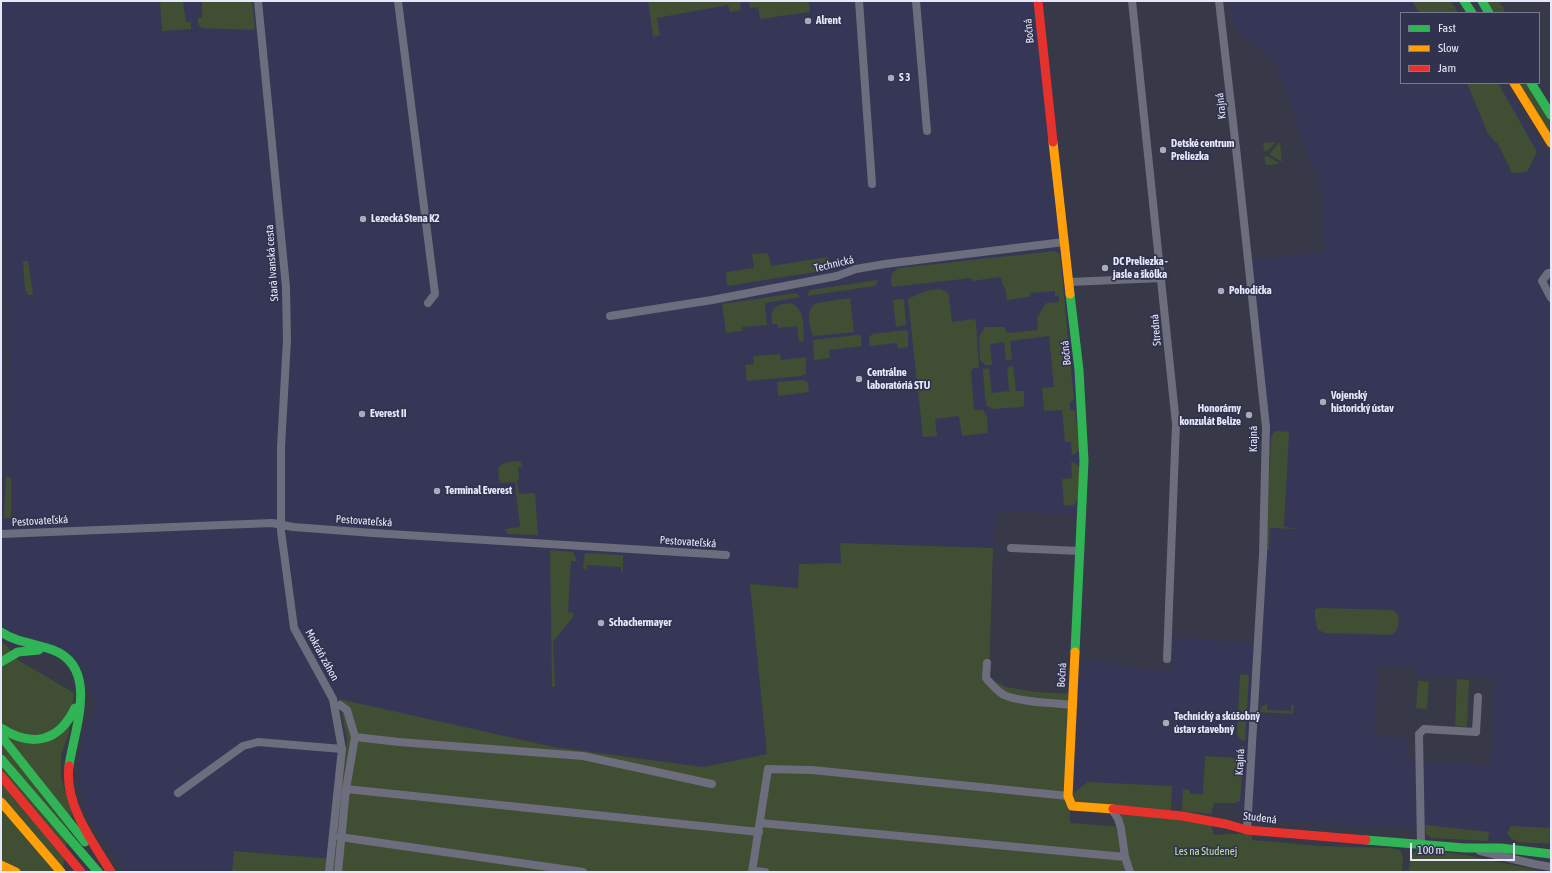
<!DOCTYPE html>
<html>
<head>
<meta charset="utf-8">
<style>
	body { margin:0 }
	#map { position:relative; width:1552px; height:873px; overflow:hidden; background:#373848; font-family:"Asap Condensed",sans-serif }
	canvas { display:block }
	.frame { position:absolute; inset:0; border:2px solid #e6e8fa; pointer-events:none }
	.legend { position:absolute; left:1400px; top:12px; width:140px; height:72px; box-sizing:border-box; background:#31324e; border:1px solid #797b93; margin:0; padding:5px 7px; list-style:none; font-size:12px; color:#e6e8fa }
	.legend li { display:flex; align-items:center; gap:8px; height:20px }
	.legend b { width:20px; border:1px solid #797b93 }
	.scale { position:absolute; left:1410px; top:843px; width:105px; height:18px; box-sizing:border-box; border:2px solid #e6e8fa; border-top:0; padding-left:5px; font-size:12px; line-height:14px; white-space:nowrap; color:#e6e8fa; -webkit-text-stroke:3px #31324e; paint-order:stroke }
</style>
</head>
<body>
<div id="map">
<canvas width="1552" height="873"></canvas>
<div class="frame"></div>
<ul class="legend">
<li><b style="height:5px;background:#30b455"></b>Fast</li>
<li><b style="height:5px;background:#ff9f0a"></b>Slow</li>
<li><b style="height:5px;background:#e5322d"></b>Jam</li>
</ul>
<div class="scale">100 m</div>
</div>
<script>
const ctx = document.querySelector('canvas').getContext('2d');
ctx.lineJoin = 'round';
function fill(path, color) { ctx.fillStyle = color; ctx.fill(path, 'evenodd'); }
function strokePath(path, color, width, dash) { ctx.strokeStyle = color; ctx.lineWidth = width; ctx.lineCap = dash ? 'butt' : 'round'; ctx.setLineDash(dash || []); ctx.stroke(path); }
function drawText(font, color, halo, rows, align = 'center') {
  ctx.font = font + ' "Asap Condensed",sans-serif'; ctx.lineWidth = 3.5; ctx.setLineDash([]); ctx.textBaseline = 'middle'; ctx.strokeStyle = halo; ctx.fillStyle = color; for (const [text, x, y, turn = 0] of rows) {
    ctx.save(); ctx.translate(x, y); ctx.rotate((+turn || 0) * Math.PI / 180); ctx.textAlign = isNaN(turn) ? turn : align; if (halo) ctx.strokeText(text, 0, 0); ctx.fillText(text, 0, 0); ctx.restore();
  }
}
fill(new Path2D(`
	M 1,1 L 1042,1 L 1071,288 L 1083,514 L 997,511 L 993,548 L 840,543 L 842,563 L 798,588 L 750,584 L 767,754 L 703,767 L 554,747 L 339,702 L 347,740 L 333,860 L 234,851 L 232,872 L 127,872 L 100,834 L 87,811 L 79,784 L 79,754 L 88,718 L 94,718 L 96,704 L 82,669 L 18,636 L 2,627 L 1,624 L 1,546 L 9,357 L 1,201 Z
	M 1228,1 L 1451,1 L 1458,13 L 1401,13 L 1401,83 L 1502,83 L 1551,161 L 1551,843 L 1495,840 L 1415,829 L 1254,819 L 1235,803 L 1195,802 L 1072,794 L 1080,659 L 1171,672 L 1172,637 L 1255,643 L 1264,422 L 1244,260 L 1325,252 L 1320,174 L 1314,174 L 1277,66 L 1235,26 ZM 1378,665 L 1416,666 L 1415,675 L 1494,678 L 1491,765 L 1406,760 L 1407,737 L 1374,736 Z`), '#363757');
fill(new Path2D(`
	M 160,1 L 183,1 L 186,22 L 191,22 L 191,29 L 162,31 Z
	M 202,1 L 252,1 L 255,27 L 253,30 L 202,28 L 198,24 L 198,18 L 202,18 Z
	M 648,1 L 740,1 L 741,10 L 730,12 L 728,5 L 657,18 L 660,35 L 653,37 Z
	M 749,1 L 809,1 L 810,12 L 760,19 L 758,7 L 750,8 Z
	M 1412,1 L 1451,1 L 1458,13 L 1419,13 Z
	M 1487,1 L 1499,1 L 1506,13 L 1494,13 Z
	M 1467,83 L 1498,83 L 1537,152 L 1527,172 L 1512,173 L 1498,144 L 1488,134 Z
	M 1519,83 L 1527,83 L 1551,121 L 1551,136 Z
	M 1276,142 L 1267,151 L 1264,151 L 1263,143 Z
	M 1280,142 L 1282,162 L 1269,154 Z
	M 1268,156 L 1279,163 L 1279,164 L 1266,165 L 1264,157 Z
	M 1055,251 L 1060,254 L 1074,400 L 1070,402 L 1070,409 L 1075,411 L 1080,449 L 1075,454 L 1072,455 L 1071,442 L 1065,442 L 1062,410 L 1044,411 L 1042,388 L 1054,387 L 1049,336 L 1010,341 L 1012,360 L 1006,360 L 1004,342 L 990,344 L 992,365 L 985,365 L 980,360 L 979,337 L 985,327 L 1004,327 L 1007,333 L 1038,330 L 1037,318 L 1046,303 L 1059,302 L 1059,296 L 1055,296 L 1055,291 L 1030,293 L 1030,297 L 1007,300 L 1005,287 L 1003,287 L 1001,277 L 972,281 L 972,278 L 892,287 C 890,278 890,273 899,268 Z
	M 768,253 L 771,266 L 829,257 L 827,266 L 822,271 L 727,286 L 726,272 L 754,268 L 752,254 Z
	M 23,261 L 28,261 L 33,295 L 28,295 L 25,290 Z
	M 877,280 L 877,283 L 874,286 L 807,296 L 810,290 Z
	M 940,289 L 947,292 L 949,296 L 952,322 L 974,319 L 976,322 L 979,368 L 973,368 L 971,371 L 974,410 L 983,410 L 987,417 L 988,433 L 962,436 L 959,416 L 935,419 L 937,436 L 923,437 L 908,299 L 925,291 Z
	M 796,293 L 800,297 L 765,303 L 767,325 L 742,327 L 742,331 L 726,333 L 722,304 Z
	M 850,298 L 854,332 L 814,336 L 812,334 C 809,324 805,308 817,303 Z
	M 904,299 L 906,325 L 896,327 L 893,300 Z
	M 789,303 C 806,306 803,328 804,341 L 799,342 L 797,326 L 778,328 L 777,324 L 772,324 C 770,309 774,305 789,303 Z
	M 905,330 L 908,332 L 908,347 L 898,349 L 897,343 L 869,346 L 869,338 L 872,334 Z
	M 857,335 L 861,336 L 862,346 L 829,350 L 830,358 L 814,360 L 813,340 Z
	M 780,354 L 781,360 L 806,357 L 806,374 L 801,376 L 747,381 L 745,365 L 754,364 L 753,356 Z
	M 1013,366 L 1016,391 L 1024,391 L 1024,405 L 1022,407 L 993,409 L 987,406 L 985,398 L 983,369 L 989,368 L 992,393 L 1009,391 L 1007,367 Z
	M 805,380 L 808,383 L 809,392 L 778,396 L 777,382 Z
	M 1277,431 L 1289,432 L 1284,527 L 1300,529 L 1270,528 L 1269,550 L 1266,550 L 1271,438 L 1274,432 Z
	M 520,461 L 523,467 L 518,467 L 519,480 L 517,480 L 519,494 L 535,493 L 538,535 L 508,534 L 505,529 L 520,527 L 515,482 L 500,483 C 495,462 501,463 520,461 Z
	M 1071,462 L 1075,463 L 1079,467 L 1080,493 L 1074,505 L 1064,506 L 1062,479 L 1072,478 Z
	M 6,477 L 11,477 L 11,517 L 10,518 L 4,518 L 4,516 Z
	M 840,543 L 993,548 L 989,678 L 1006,687 L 1035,692 L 1078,694 L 1072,794 L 1088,782 L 1172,786 L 1171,811 L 1070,808 L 1070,823 L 1124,827 L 1119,812 L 1211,824 L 1214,835 L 1231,834 L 1252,834 L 1252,840 L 1320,846 L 1391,848 L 1400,850 L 1403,857 L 1402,872 L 232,872 L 234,851 L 333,859 L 347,740 L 339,699 L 554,747 L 703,767 L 767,754 L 750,584 L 798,588 L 799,564 L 841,563 Z
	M 550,550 L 573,552 L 577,561 L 571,561 L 568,612 L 573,613 L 573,617 L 553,642 L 555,687 L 552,687 Z
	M 585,553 L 623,555 L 623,571 L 621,573 L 621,567 L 587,565 L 587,570 L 585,570 L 583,567 Z
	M 1320,608 L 1392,610 L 1398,614 C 1399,623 1400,632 1390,635 L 1326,633 L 1318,630 L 1315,618 L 1315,609 Z
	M 1,642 L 7,646 L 18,660 L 74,693 L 69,733 L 61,755 L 61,778 L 72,812 L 62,872 L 1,872 Z
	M 1240,674 L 1249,675 L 1245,741 L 1241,740 L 1237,735 Z
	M 1457,679 L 1469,680 L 1467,727 L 1455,726 Z
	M 1418,681 L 1429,682 L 1427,709 L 1416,708 Z
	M 1267,704 L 1267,710 L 1291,711 L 1291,705 L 1294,705 L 1293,714 L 1259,712 L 1262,706 Z
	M 1242,746 L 1244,746 L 1240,801 L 1235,803 L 1214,803 L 1211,814 L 1182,811 L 1183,789 L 1190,790 L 1190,794 L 1203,794 L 1205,756 L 1236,758 L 1236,751 L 1238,748 Z
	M 1425,825 L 1489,832 L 1488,841 L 1431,838 L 1426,834 Z
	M 1511,826 L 1551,828 L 1551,844 C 1537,841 1513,848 1507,833 Z
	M 1418,849 L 1466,855 L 1546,872 L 1409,872 L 1410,857 Z`), '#404e33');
strokePath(new Path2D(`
	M 258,1 L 286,287 L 287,340 L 281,447 L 281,531 L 294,628 L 333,699 L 342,749 L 329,872
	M 398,1 L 435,294 L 428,303
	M 859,1 L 872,184
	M 916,1 L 927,131
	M 1132,1 L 1176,424 L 1167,659
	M 1219,1 L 1237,157 L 1266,427 L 1263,554 L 1247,830
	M 1551,273 L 1548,273 L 1542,281 L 1551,298
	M 1069,282 L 1162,278
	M 610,316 L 712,300 L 837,276 L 856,269 L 885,264 L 1064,242
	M 1,534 L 272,523 L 293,527 L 373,533 L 726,555
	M 1011,548 L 1080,551
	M 987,663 L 986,678 C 992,685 997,691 1004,695 C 1018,702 1055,703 1072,705
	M 355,737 L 399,742 L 583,756 L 712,784
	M 346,789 L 759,832
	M 178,793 L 243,746 L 258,742 L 342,749
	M 1112,809 L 1118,819 L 1121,828 L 1125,857 L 1130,872
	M 760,823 L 1125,857
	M 340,837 L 583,872
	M 1421,844 L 1419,734 L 1424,729 L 1476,732 L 1478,697
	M 1480,851 L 1534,864 L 1551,867
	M 753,871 L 765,872
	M 338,872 L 346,789 L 355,737 L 347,710 L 340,705
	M 752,872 L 768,769 L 812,770 L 1068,796`), '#6d6e7d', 8);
strokePath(new Path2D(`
	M 1464,1 L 1472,13
	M 1482,1 L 1489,13
	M 1531,83 L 1551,115
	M 1070,294 L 1079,370 L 1084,461 L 1075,652
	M 1,632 C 17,643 35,643 53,650 C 100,668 74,730 69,766
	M 1,662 L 18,652 L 39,650
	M 1,728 C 32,748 59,742 75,708
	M 1,736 L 85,842
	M 1,759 L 98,872
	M 1366,840 L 1465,848 L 1501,848 L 1551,854`), '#30b455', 9);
strokePath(new Path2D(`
	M 1514,83 L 1551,143
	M 1053,142 L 1070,294
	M 1075,652 L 1068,796 L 1072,806 L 1113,809
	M 1,802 L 61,872
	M 1,865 L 16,872`), '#ff9f0a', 9);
strokePath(new Path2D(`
	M 1038,1 L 1053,142
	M 69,766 C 64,804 92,841 111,872
	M 1,776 L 81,872
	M 1113,809 L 1182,816 L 1226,824 L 1247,830 L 1366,840`), '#e5322d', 9);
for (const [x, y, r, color] of [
	[808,21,4,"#a9aabc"],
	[891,78,4,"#a9aabc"],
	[1163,150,4,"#a9aabc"],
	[363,219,4,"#a9aabc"],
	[1105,268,4,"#a9aabc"],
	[1221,291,4,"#a9aabc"],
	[859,379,4,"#a9aabc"],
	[1323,402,4,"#a9aabc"],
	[362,414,4,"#a9aabc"],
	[1249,415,4,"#a9aabc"],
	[437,491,4,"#a9aabc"],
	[601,623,4,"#a9aabc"],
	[1166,723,4,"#a9aabc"]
]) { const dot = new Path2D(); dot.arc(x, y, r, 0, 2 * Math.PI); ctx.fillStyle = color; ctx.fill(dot); strokePath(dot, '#31324e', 1.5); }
drawText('bold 11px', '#e6e8fa', '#31324e', [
	["Alrent",816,21],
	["S 3",899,78],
	["Detské centrum",1171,144],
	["Preliezka",1171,157],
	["Lezecká Stena K2",371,219],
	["DC Preliezka -",1113,262],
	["jasle a škôlka",1113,275],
	["Pohodička",1229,291],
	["Centrálne",867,373],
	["laboratóriá STU",867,386],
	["Vojenský",1331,396],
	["historický ústav",1331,409],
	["Honorárny",1241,409,"right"],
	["konzulát Belize",1241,422,"right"],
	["Everest II",370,414],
	["Terminal Everest",445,491],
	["Schachermayer",609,623],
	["Technický a skúšobný",1174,717],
	["ústav stavebný",1174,730]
], 'left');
drawText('11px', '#e6e8fa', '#31324e', [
	["Bočná",1029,31,-96],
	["Krajná",1221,106,-96],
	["Stará Ivanská cesta",272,263,-94],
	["Technická",834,264,-13],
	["Stredná",1156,330,-95],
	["Bočná",1066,353,-96],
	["Krajná",1254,439,-90],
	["Pestovateľská",40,521,-3],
	["Pestovateľská",364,521,4],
	["Pestovateľská",688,542,4],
	["Mokráň záhon",322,655,61],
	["Bočná",1062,675,-86],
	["Krajná",1240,762,-87],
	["Studená",1260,818,7]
]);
drawText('11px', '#bce497', '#31324e', [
	["Les na Studenej",1206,852]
]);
</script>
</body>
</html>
